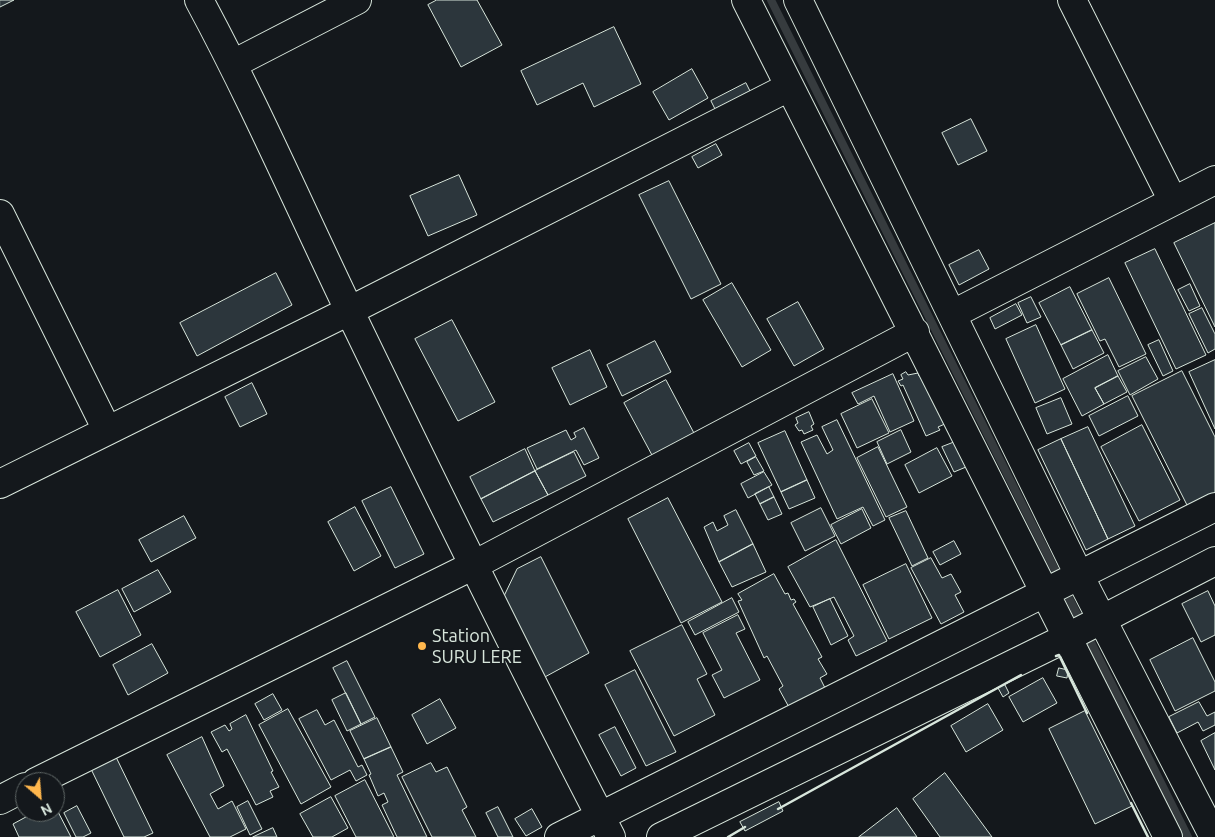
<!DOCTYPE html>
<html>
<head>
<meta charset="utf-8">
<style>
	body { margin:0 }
	#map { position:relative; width:1215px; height:837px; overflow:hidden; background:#14181c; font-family:Ubuntu,sans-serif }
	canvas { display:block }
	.north { position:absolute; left:15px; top:772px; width:50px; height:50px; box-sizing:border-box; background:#14181c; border:1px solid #626a69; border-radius:50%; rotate:153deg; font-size:14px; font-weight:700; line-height:20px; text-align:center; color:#d8e6dc }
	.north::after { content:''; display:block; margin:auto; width:18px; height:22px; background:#ffb74d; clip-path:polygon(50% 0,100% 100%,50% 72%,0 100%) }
</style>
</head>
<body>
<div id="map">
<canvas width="1215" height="837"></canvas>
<div class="north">N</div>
</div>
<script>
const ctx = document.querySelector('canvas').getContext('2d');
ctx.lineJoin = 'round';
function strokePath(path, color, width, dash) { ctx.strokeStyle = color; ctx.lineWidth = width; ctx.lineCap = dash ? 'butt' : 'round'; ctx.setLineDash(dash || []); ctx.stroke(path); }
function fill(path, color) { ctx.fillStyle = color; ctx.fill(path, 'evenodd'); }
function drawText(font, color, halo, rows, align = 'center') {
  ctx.font = font + ' Ubuntu,sans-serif'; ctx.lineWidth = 4; ctx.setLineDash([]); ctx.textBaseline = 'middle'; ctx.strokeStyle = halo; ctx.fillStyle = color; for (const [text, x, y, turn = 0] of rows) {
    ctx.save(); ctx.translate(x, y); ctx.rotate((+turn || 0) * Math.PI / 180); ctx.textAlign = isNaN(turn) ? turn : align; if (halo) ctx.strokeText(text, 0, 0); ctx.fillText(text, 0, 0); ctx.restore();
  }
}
strokePath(new Path2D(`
	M 771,0 L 1188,837`), '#363b3e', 8);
const building = new Path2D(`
	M 0,0 L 14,0 L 0,7 Z
	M 437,0 L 477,0 L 502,45 L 461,67 L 428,5 Z
	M 614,27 L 641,84 L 594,107 L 583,83 L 537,105 L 521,71 Z
	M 692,69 L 708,98 L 669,120 L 653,92 Z
	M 746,83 L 750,91 L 715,109 L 711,101 Z
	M 971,119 L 987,151 L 958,165 L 942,133 Z
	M 716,144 L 722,155 L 698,168 L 692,157 Z
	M 459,175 L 477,215 L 428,236 L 410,196 Z
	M 669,181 L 721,284 L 691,299 L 639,195 Z
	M 1215,223 L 1215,327 L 1174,243 Z
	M 1155,249 L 1206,355 L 1176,369 L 1125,263 Z
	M 979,250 L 989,269 L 959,285 L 949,265 Z
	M 276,273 L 292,305 L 197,356 L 180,323 Z
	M 1109,278 L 1146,354 L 1119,367 L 1105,339 L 1100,341 L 1077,294 Z
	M 732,283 L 771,350 L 742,367 L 703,300 Z
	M 1190,284 L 1200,306 L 1189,311 L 1178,290 Z
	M 1070,287 L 1092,330 L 1061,345 L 1039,303 Z
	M 1031,297 L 1041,317 L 1027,323 L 1018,303 Z
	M 798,302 L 824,349 L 794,366 L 767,319 Z
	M 1016,304 L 1022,315 L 995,329 L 990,318 Z
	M 1202,308 L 1215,334 L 1215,349 L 1208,353 L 1189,314 Z
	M 452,320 L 495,402 L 458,421 L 415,339 Z
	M 1036,325 L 1065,389 L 1035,403 L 1006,339 Z
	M 1092,330 L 1104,353 L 1073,369 L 1061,345 Z
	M 1159,340 L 1173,371 L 1163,376 L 1148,345 Z
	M 655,341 L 671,372 L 622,396 L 607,365 Z
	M 590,350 L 607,387 L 570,405 L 552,368 Z
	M 1108,355 L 1118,376 L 1095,388 L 1104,404 L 1082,416 L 1063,379 Z
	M 1146,357 L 1158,379 L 1130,395 L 1118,371 Z
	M 1215,360 L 1215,429 L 1189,372 Z
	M 1182,371 L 1215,437 L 1215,496 L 1189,509 L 1132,396 Z
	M 906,372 L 908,375 L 918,373 L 919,376 L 921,375 L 947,423 L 938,427 L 940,430 L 926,436 L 903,385 L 901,386 L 898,381 L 903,379 L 901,375 Z
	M 893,374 L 914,421 L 890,432 L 874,396 L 858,404 L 852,393 Z
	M 1118,376 L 1127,392 L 1104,404 L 1095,388 Z
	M 666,380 L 695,435 L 653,457 L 624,403 Z
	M 252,383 L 267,414 L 240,427 L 225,397 Z
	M 1128,396 L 1138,416 L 1099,436 L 1089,416 Z
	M 1061,398 L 1072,424 L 1047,434 L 1036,408 Z
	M 872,399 L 889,433 L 857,448 L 841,414 Z
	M 809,412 L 814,424 L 811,426 L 813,430 L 804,434 L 802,430 L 799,431 L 795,425 L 798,423 L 796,418 Z
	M 837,420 L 885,520 L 873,526 L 863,507 L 837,519 L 801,442 L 817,435 L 827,454 L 833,450 L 822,427 Z
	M 1142,425 L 1180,500 L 1139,521 L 1101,447 Z
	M 1088,427 L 1135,526 L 1108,539 L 1061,439 Z
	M 584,428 L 599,458 L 584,465 L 576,450 L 537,469 L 527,448 L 566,430 L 571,440 L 576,437 L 574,433 Z
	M 901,430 L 911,452 L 887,464 L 877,442 Z
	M 785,431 L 807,480 L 781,492 L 758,443 Z
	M 1061,439 L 1108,539 L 1086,550 L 1038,450 Z
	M 955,442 L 966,467 L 954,472 L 942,447 Z
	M 749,443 L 756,456 L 741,464 L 734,451 Z
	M 878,447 L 907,507 L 886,517 L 857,458 Z
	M 937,448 L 952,476 L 919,493 L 905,465 Z
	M 525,449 L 535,471 L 481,499 L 470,477 Z
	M 574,452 L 586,476 L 548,495 L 535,471 Z
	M 756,457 L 764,471 L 754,475 L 747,462 Z
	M 535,471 L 548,495 L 493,522 L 481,499 Z
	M 764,472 L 772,485 L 748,498 L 741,484 Z
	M 807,480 L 815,498 L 789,509 L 781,492 Z
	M 391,487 L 424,554 L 395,568 L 362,501 Z
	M 769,487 L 774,497 L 760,504 L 755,494 Z
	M 774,497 L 782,514 L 768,520 L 760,504 Z
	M 668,498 L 722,602 L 681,623 L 628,519 Z
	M 355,507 L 381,556 L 354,571 L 328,522 Z
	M 821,508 L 835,536 L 805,551 L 791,523 Z
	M 862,509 L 871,528 L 841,544 L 831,525 Z
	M 736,510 L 753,544 L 719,562 L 704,527 L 713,522 L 717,531 L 728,525 L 724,516 Z
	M 906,511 L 928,558 L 912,566 L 889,518 Z
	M 184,516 L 196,538 L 151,562 L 139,540 Z
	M 836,540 L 887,641 L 856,656 L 848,640 L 854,636 L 834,597 L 810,607 L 788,567 Z
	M 954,541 L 961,554 L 940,565 L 933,552 Z
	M 753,544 L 766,572 L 732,587 L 719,562 Z
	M 541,557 L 589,653 L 543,678 L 504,596 L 517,569 Z
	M 931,558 L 942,578 L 951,574 L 961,592 L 955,595 L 964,612 L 941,624 L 911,568 Z
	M 906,564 L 932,618 L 889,639 L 863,585 Z
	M 158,570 L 171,592 L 134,612 L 122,589 Z
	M 774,574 L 785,594 L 788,593 L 791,600 L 794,599 L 796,602 L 793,604 L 822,657 L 818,659 L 827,674 L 820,678 L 825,688 L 791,711 L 779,689 L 783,686 L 767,656 L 764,658 L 738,601 L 742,600 L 738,594 Z
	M 118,590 L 141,635 L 100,657 L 76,612 Z
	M 1208,591 L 1215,606 L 1215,635 L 1201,642 L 1182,604 Z
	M 732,598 L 739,612 L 695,635 L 688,622 Z
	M 830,599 L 848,636 L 831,645 L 813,607 Z
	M 738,615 L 745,629 L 736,633 L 760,680 L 724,698 L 712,675 L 722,670 L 703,633 Z
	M 682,625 L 707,674 L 697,679 L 715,715 L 674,736 L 630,651 Z
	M 1193,638 L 1215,682 L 1215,691 L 1175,711 L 1150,660 Z
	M 152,644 L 168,673 L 128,695 L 113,665 Z
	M 347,661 L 375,717 L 361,724 L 333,668 Z
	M 1059,668 L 1068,670 L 1067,678 L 1057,676 Z
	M 635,670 L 676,752 L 646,766 L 605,685 Z
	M 1043,678 L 1057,703 L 1023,722 L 1009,697 Z
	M 1005,685 L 1009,693 L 1003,697 L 998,688 Z
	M 346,693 L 361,724 L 347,731 L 332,700 Z
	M 273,694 L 282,710 L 264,720 L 255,704 Z
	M 440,699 L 456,728 L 427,744 L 412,715 Z
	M 1199,702 L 1207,716 L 1215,712 L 1215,725 L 1203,731 L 1198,722 L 1177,733 L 1169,717 Z
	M 988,704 L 1003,730 L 966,752 L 951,726 Z
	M 288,709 L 331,787 L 301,804 L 259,725 Z
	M 317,710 L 325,725 L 334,720 L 358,767 L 362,765 L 367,775 L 356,781 L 350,770 L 331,780 L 299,719 Z
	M 1085,711 L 1132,806 L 1095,824 L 1049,729 Z
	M 246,715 L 273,771 L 271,772 L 279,787 L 270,791 L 273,797 L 256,805 L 227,749 L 222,752 L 211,732 L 225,725 L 229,731 L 232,729 L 230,724 Z
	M 377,718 L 391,747 L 364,759 L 350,731 Z
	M 615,727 L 636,768 L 621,776 L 599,735 Z
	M 1215,733 L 1215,770 L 1201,741 Z
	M 202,737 L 224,786 L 210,794 L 218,809 L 232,801 L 246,829 L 230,837 L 210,837 L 167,755 Z
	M 391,747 L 403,772 L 397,775 L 427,837 L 397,837 L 382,805 L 388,802 L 384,793 L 378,796 L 369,775 L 371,774 L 364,759 Z
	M 116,757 L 153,833 L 144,837 L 124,837 L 91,769 Z
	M 431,763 L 436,772 L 447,767 L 467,807 L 462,810 L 476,837 L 432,837 L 402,777 Z
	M 945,773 L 992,837 L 940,837 L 913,799 Z
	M 365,780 L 394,837 L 356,837 L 335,796 Z
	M 331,797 L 348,828 L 332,837 L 313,837 L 300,814 Z
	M 248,801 L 262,829 L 250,835 L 237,807 Z
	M 779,802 L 783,811 L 745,831 L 740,822 Z
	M 55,806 L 71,837 L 19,837 L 13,824 L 35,812 L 55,812 Z
	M 77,806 L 91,833 L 83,837 L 76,837 L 64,813 Z
	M 498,807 L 513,837 L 498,837 L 486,813 Z
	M 897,808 L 917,837 L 859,837 Z
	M 532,809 L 542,827 L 526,836 L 515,819 Z
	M 273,828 L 277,837 L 253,837 Z`);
fill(building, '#2c363c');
strokePath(building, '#d8e6dc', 1);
const minor = new Path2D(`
	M 199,0 C 254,102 300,208 350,312 C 435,488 521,664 611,837
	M 746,0 L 1168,837
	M 798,0 L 1079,575 L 1214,837
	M 1072,0 L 1173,201
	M 233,64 L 357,0
	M 0,214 L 107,430
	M 953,314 L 1215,180
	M 0,484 L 349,311 L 789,87
	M 36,782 L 474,565 L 915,332
	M 0,800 L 25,787
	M 559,837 L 1215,507
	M 661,837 L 1068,637 L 1215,561`);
strokePath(minor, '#d8e6dc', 30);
strokePath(minor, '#14181c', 28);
strokePath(new Path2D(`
	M 1056,656 L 1059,655 L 1087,713
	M 1131,803 L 1148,837
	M 778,809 L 1021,675
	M 728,837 L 745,827`), '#d8e6dc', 2.5);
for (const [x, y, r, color] of [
	[422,646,5,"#ffb74d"]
]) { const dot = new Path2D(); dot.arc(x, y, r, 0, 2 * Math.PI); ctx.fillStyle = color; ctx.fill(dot); strokePath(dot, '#14181c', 2); }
drawText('18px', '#d8e6dc', '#14181c', [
	["Station",432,636],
	["SURU LERE",432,657]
], 'left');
</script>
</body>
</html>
